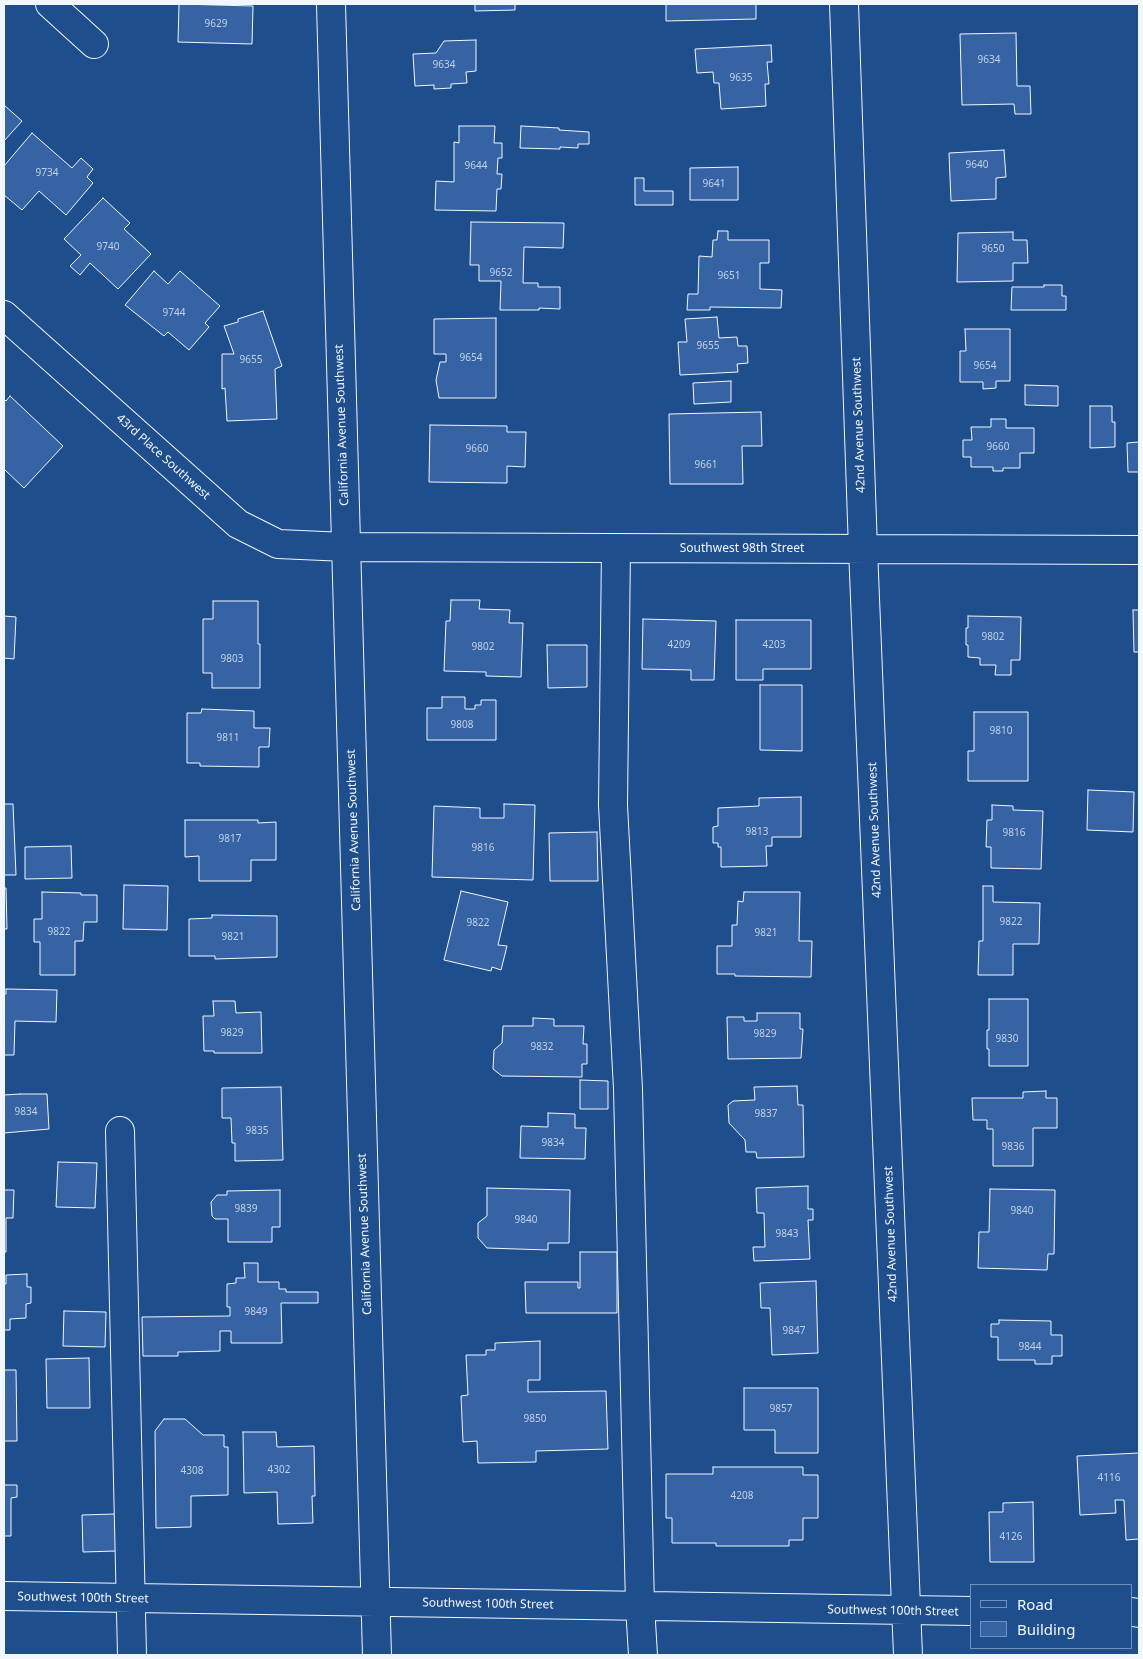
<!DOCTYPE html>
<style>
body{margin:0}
#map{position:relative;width:1143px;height:1659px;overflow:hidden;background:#1f4e8c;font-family:"Noto Sans",sans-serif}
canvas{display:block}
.frame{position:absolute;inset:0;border:5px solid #f2f6ff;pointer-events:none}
.legend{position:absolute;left:970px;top:1584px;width:162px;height:65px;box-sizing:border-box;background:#1f4e8c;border:1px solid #7391ba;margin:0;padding:6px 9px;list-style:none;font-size:15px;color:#f2f6ff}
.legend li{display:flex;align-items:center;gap:10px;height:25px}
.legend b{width:25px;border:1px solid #7391ba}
</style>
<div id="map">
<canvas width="1143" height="1659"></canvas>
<div class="frame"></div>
<ul class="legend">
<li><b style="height:6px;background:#1f4e8c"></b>Road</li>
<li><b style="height:14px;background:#3563a3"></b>Building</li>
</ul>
</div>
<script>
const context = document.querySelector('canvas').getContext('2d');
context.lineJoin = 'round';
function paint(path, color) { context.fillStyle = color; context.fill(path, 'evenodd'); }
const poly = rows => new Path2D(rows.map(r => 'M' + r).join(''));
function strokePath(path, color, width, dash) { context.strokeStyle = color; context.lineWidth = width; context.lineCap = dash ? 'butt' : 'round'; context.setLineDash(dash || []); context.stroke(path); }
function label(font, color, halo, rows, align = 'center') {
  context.font = font + ' "Noto Sans",sans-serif'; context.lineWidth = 4; context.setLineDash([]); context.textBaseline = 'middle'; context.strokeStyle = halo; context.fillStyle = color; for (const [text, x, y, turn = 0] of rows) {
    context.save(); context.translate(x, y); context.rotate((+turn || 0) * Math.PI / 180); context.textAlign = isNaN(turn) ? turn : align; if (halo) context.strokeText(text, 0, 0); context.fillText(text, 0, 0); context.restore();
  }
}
const building = poly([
 [179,4,253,6,252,44,178,42,179,4],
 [475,4,515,4,515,10,475,11,475,4],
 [666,4,756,4,756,19,666,21,666,4],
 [1016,33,1017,86,1030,86,1031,114,1015,114,1014,104,962,105,960,34,1016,33],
 [476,40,476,71,466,72,467,83,451,84,451,88,434,89,434,85,415,86,413,54,436,53,444,41,476,40],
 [771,45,772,62,767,62,769,84,765,84,766,106,721,109,719,83,714,83,713,72,697,73,695,49,771,45],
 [4,105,22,121,4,141,4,105],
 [459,126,495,126,494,143,502,143,502,158,498,158,497,174,502,174,501,189,497,189,496,211,435,210,436,181,454,182,454,142,459,143,459,126],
 [521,126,559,128,559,130,589,132,589,144,578,144,578,148,560,147,560,149,520,148,521,126],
 [32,133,72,168,81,158,93,169,87,177,93,183,66,215,39,191,22,210,4,195,4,166,32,133],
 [1004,150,1006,177,996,178,996,199,951,201,949,153,1004,150],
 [738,167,738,200,690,200,690,168,738,167],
 [635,178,644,178,644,191,673,191,673,205,635,205,635,178],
 [103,198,130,223,124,229,151,254,118,289,90,263,80,275,70,266,81,255,64,239,103,198],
 [471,222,564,223,563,248,524,247,523,283,538,283,538,287,560,287,560,309,539,308,539,310,500,310,501,281,479,281,479,265,470,265,471,222],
 [718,231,728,231,728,240,769,240,769,263,760,263,760,289,782,290,781,308,710,307,710,310,687,310,688,294,698,294,699,256,712,257,713,240,717,240,718,231],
 [1013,232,1013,240,1027,240,1028,263,1013,263,1013,281,957,282,958,233,1013,232],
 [154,271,168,284,180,271,220,306,205,323,209,327,189,350,168,332,164,336,125,305,154,271],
 [1044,285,1062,285,1062,296,1066,296,1066,310,1011,310,1012,287,1044,287,1044,285],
 [263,311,282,366,275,369,277,419,227,421,225,388,222,389,222,354,234,354,224,326,238,322,238,319,263,311],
 [717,317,719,338,737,337,738,346,747,346,748,363,737,364,738,372,680,375,678,342,687,342,685,319,717,317],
 [496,318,496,398,439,398,436,380,440,362,446,362,446,354,434,354,434,319,496,318],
 [965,329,1010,329,1010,381,996,381,996,388,983,389,983,382,960,382,960,351,966,351,965,329],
 [731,381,731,402,694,404,693,383,731,381],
 [1025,385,1058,386,1058,406,1025,405,1025,385],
 [10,396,63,446,24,488,4,469,4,399,6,401,10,396],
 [1090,406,1112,406,1112,422,1115,422,1115,447,1090,448,1090,406],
 [761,412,762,446,742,446,743,484,670,484,669,414,761,412],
 [991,419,1006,419,1006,428,1034,428,1034,453,1020,453,1020,468,1003,468,1003,471,993,471,993,467,971,467,971,457,963,457,963,440,972,440,971,427,991,427,991,419],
 [430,425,507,426,507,432,526,432,525,467,507,466,507,483,429,482,430,425],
 [1139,442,1139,472,1128,472,1127,443,1139,442],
 [451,600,480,600,479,609,510,610,509,623,523,623,521,677,486,676,486,672,444,671,446,621,450,621,451,600],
 [213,601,258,601,258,644,260,644,260,688,212,688,212,673,203,673,203,619,213,619,213,601],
 [1133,610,1139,610,1139,652,1134,652,1133,610],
 [4,616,16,617,14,659,4,658,4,616],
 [968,616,1021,617,1020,660,1011,660,1011,675,995,675,996,665,980,665,980,658,968,657,968,645,966,645,966,628,968,628,968,616],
 [643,619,716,621,714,680,691,680,691,670,642,669,643,619],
 [736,620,811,620,811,669,763,669,763,680,736,680,736,620],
 [547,645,587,645,587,687,548,688,547,645],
 [760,685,802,685,802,751,760,750,760,685],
 [442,697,465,697,465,709,475,709,475,705,481,705,481,700,496,700,496,740,427,740,427,708,442,708,442,697],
 [202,709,254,711,254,728,270,728,269,747,259,747,259,767,200,766,200,763,187,763,187,713,201,713,202,709],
 [974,712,1028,712,1028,781,968,781,968,751,974,751,974,712],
 [1088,790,1134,792,1133,832,1087,830,1088,790],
 [801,797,801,837,772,837,772,846,766,846,767,866,721,867,721,847,718,847,718,843,713,843,713,827,718,826,718,808,759,806,759,798,801,797],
 [4,804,13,804,16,875,4,875,4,804],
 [504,804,535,805,533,880,432,877,434,806,480,808,480,818,504,818,504,804],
 [992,805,1013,806,1013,810,1043,811,1041,869,991,868,991,847,986,847,987,820,992,820,992,805],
 [185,820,258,820,258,823,276,822,276,860,251,860,251,881,199,881,199,856,185,857,185,820],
 [597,832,598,881,550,881,549,833,597,832],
 [71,846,72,878,25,879,25,847,71,846],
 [124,885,168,886,167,930,123,929,124,885],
 [983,886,993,886,993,902,1040,903,1039,944,1013,944,1013,975,978,975,979,941,983,941,983,886],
 [4,888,6,888,7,929,4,929,4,888],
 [461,891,508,902,498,945,507,946,501,970,492,967,491,971,444,960,461,891],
 [42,892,81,893,81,895,97,895,97,922,84,922,83,941,75,941,75,975,40,975,40,942,34,942,34,919,42,919,42,892],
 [744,892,800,892,799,941,812,941,811,977,735,976,735,974,717,974,717,946,732,946,732,925,737,925,738,901,743,902,744,892],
 [212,915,277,916,277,957,215,959,215,956,189,956,189,919,212,918,212,915],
 [6,989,57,990,56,1022,15,1021,14,1055,4,1055,4,994,6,994,6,989],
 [989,999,1028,999,1028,1066,989,1066,989,1049,987,1049,987,1030,989,1030,989,999],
 [213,1001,235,1001,236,1013,261,1012,262,1053,214,1053,214,1051,204,1051,203,1016,214,1016,213,1001],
 [757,1013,800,1013,800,1029,803,1029,801,1058,728,1059,727,1017,744,1017,744,1021,757,1021,757,1013],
 [533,1018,554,1019,554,1026,584,1026,583,1044,587,1044,587,1064,582,1064,582,1077,502,1076,493,1069,494,1050,502,1043,503,1026,533,1026,533,1018],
 [580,1080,608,1081,608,1109,580,1109,580,1080],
 [797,1086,798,1105,803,1105,804,1157,757,1158,756,1152,746,1152,745,1140,729,1123,728,1105,733,1101,755,1100,754,1087,797,1086],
 [281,1087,283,1160,235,1161,235,1143,232,1143,231,1118,222,1118,222,1088,281,1087],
 [1046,1091,1046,1098,1057,1098,1057,1128,1033,1128,1033,1166,993,1166,993,1129,987,1129,987,1120,973,1120,972,1098,1023,1098,1023,1092,1046,1091],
 [20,1094,47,1094,49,1129,4,1133,4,1095,20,1094],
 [548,1113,575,1114,575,1128,586,1128,585,1159,520,1158,521,1126,548,1127,548,1113],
 [58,1162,97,1163,95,1208,56,1207,58,1162],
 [808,1186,808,1209,813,1209,813,1220,808,1220,810,1259,754,1261,753,1247,765,1247,764,1213,757,1213,756,1188,808,1186],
 [487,1188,570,1190,569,1243,548,1243,548,1250,487,1248,478,1238,478,1223,487,1216,487,1188],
 [990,1189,1055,1190,1054,1254,1048,1254,1047,1270,978,1268,979,1232,989,1232,990,1189],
 [4,1190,14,1190,13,1218,6,1218,6,1252,4,1252,4,1190],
 [280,1190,280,1227,272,1227,272,1242,228,1242,228,1219,215,1219,212,1216,211,1202,217,1195,227,1195,227,1191,280,1190],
 [580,1252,617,1252,617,1313,526,1313,525,1282,578,1282,578,1288,580,1288,580,1252],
 [244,1263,258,1263,258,1282,279,1282,279,1289,286,1289,286,1292,318,1292,318,1303,281,1303,282,1343,231,1343,231,1331,220,1331,220,1351,178,1352,178,1356,143,1356,142,1317,230,1316,230,1307,227,1307,227,1284,236,1283,236,1278,245,1278,244,1263],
 [27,1274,27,1287,31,1287,31,1303,26,1304,26,1318,10,1319,10,1330,4,1330,4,1284,6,1284,6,1275,27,1274],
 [816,1281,818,1353,772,1355,770,1308,761,1308,760,1283,816,1281],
 [64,1311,106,1312,105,1347,63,1346,64,1311],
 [999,1320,1051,1321,1051,1335,1062,1335,1062,1356,1052,1356,1052,1364,1035,1364,1035,1360,998,1360,998,1337,991,1337,991,1324,999,1324,999,1320],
 [540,1341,540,1380,528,1380,528,1392,606,1391,608,1449,536,1451,536,1462,478,1463,477,1441,463,1442,461,1396,468,1395,466,1355,486,1355,486,1350,495,1350,495,1343,540,1341],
 [89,1358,90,1408,47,1408,46,1359,89,1358],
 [4,1370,16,1370,17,1441,4,1441,4,1370],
 [744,1388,818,1388,818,1453,775,1453,775,1430,744,1430,744,1388],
 [164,1419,185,1419,203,1435,224,1435,224,1447,228,1447,228,1495,191,1496,191,1527,156,1528,155,1431,164,1419],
 [243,1432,276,1432,277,1447,314,1446,315,1496,312,1496,313,1523,278,1524,277,1492,244,1493,243,1432],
 [1139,1453,1139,1539,1126,1540,1124,1500,1115,1500,1116,1513,1080,1515,1077,1456,1139,1453],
 [713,1467,803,1467,803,1475,818,1475,818,1518,803,1518,803,1540,789,1540,789,1546,716,1546,716,1543,672,1543,672,1518,666,1518,666,1474,713,1474,713,1467],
 [4,1485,17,1485,17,1497,11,1498,11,1536,4,1536,4,1485],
 [1033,1502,1034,1562,990,1562,989,1512,1003,1512,1003,1503,1033,1502],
 [115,1514,116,1551,83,1552,82,1515,115,1514]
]);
paint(building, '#3563a3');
strokePath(building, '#f2f6ff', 1);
const minor = poly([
 [50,4,94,44],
 [331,4,377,1655],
 [844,4,863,549,908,1655],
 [4,315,238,524,278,544,346,547,1139,550],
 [616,548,613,805,628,1089,640,1606,643,1655],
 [120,1131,132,1655],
 [4,1596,972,1611],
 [1132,1612,1139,1613]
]);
strokePath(minor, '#f2f6ff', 30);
strokePath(minor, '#1f4e8c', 28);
label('10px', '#c3d1e8', null, [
 ["9629",216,24],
 ["9634",989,60],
 ["9634",444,65],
 ["9635",741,78],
 ["9640",977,165],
 ["9644",476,166],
 ["9734",47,173],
 ["9641",714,184],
 ["9740",108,247],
 ["9650",993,249],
 ["9652",501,273],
 ["9651",729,276],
 ["9744",174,313],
 ["9655",708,346],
 ["9654",471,358],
 ["9655",251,360],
 ["9654",985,366],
 ["9660",998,447],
 ["9660",477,449],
 ["9661",706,465],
 ["9802",993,637],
 ["4209",679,645],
 ["4203",774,645],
 ["9802",483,647],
 ["9803",232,659],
 ["9808",462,725],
 ["9810",1001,731],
 ["9811",228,738],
 ["9813",757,832],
 ["9816",1014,833],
 ["9817",230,839],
 ["9816",483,848],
 ["9822",1011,922],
 ["9822",478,923],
 ["9822",59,932],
 ["9821",766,933],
 ["9821",233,937],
 ["9829",232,1033],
 ["9829",765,1034],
 ["9830",1007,1039],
 ["9832",542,1047],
 ["9834",26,1112],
 ["9837",766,1114],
 ["9835",257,1131],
 ["9834",553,1143],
 ["9836",1013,1147],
 ["9839",246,1209],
 ["9840",1022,1211],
 ["9840",526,1220],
 ["9843",787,1234],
 ["9849",256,1312],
 ["9847",794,1331],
 ["9844",1030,1347],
 ["9857",781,1409],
 ["9850",535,1419],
 ["4302",279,1470],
 ["4308",192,1471],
 ["4116",1109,1478],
 ["4208",742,1496],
 ["4126",1011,1537]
]);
label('12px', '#f2f6ff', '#1f4e8c', [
 ["California Avenue Southwest",342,425,-92],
 ["42nd Avenue Southwest",859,425,-92],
 ["43rd Place Southwest",163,457,42],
 ["Southwest 98th Street",742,549],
 ["California Avenue Southwest",354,830,-92],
 ["42nd Avenue Southwest",875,830,-92],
 ["California Avenue Southwest",365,1234,-92],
 ["42nd Avenue Southwest",891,1234,-92],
 ["Southwest 100th Street",83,1598,1],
 ["Southwest 100th Street",488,1604,1],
 ["Southwest 100th Street",893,1611,1]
]);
</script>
